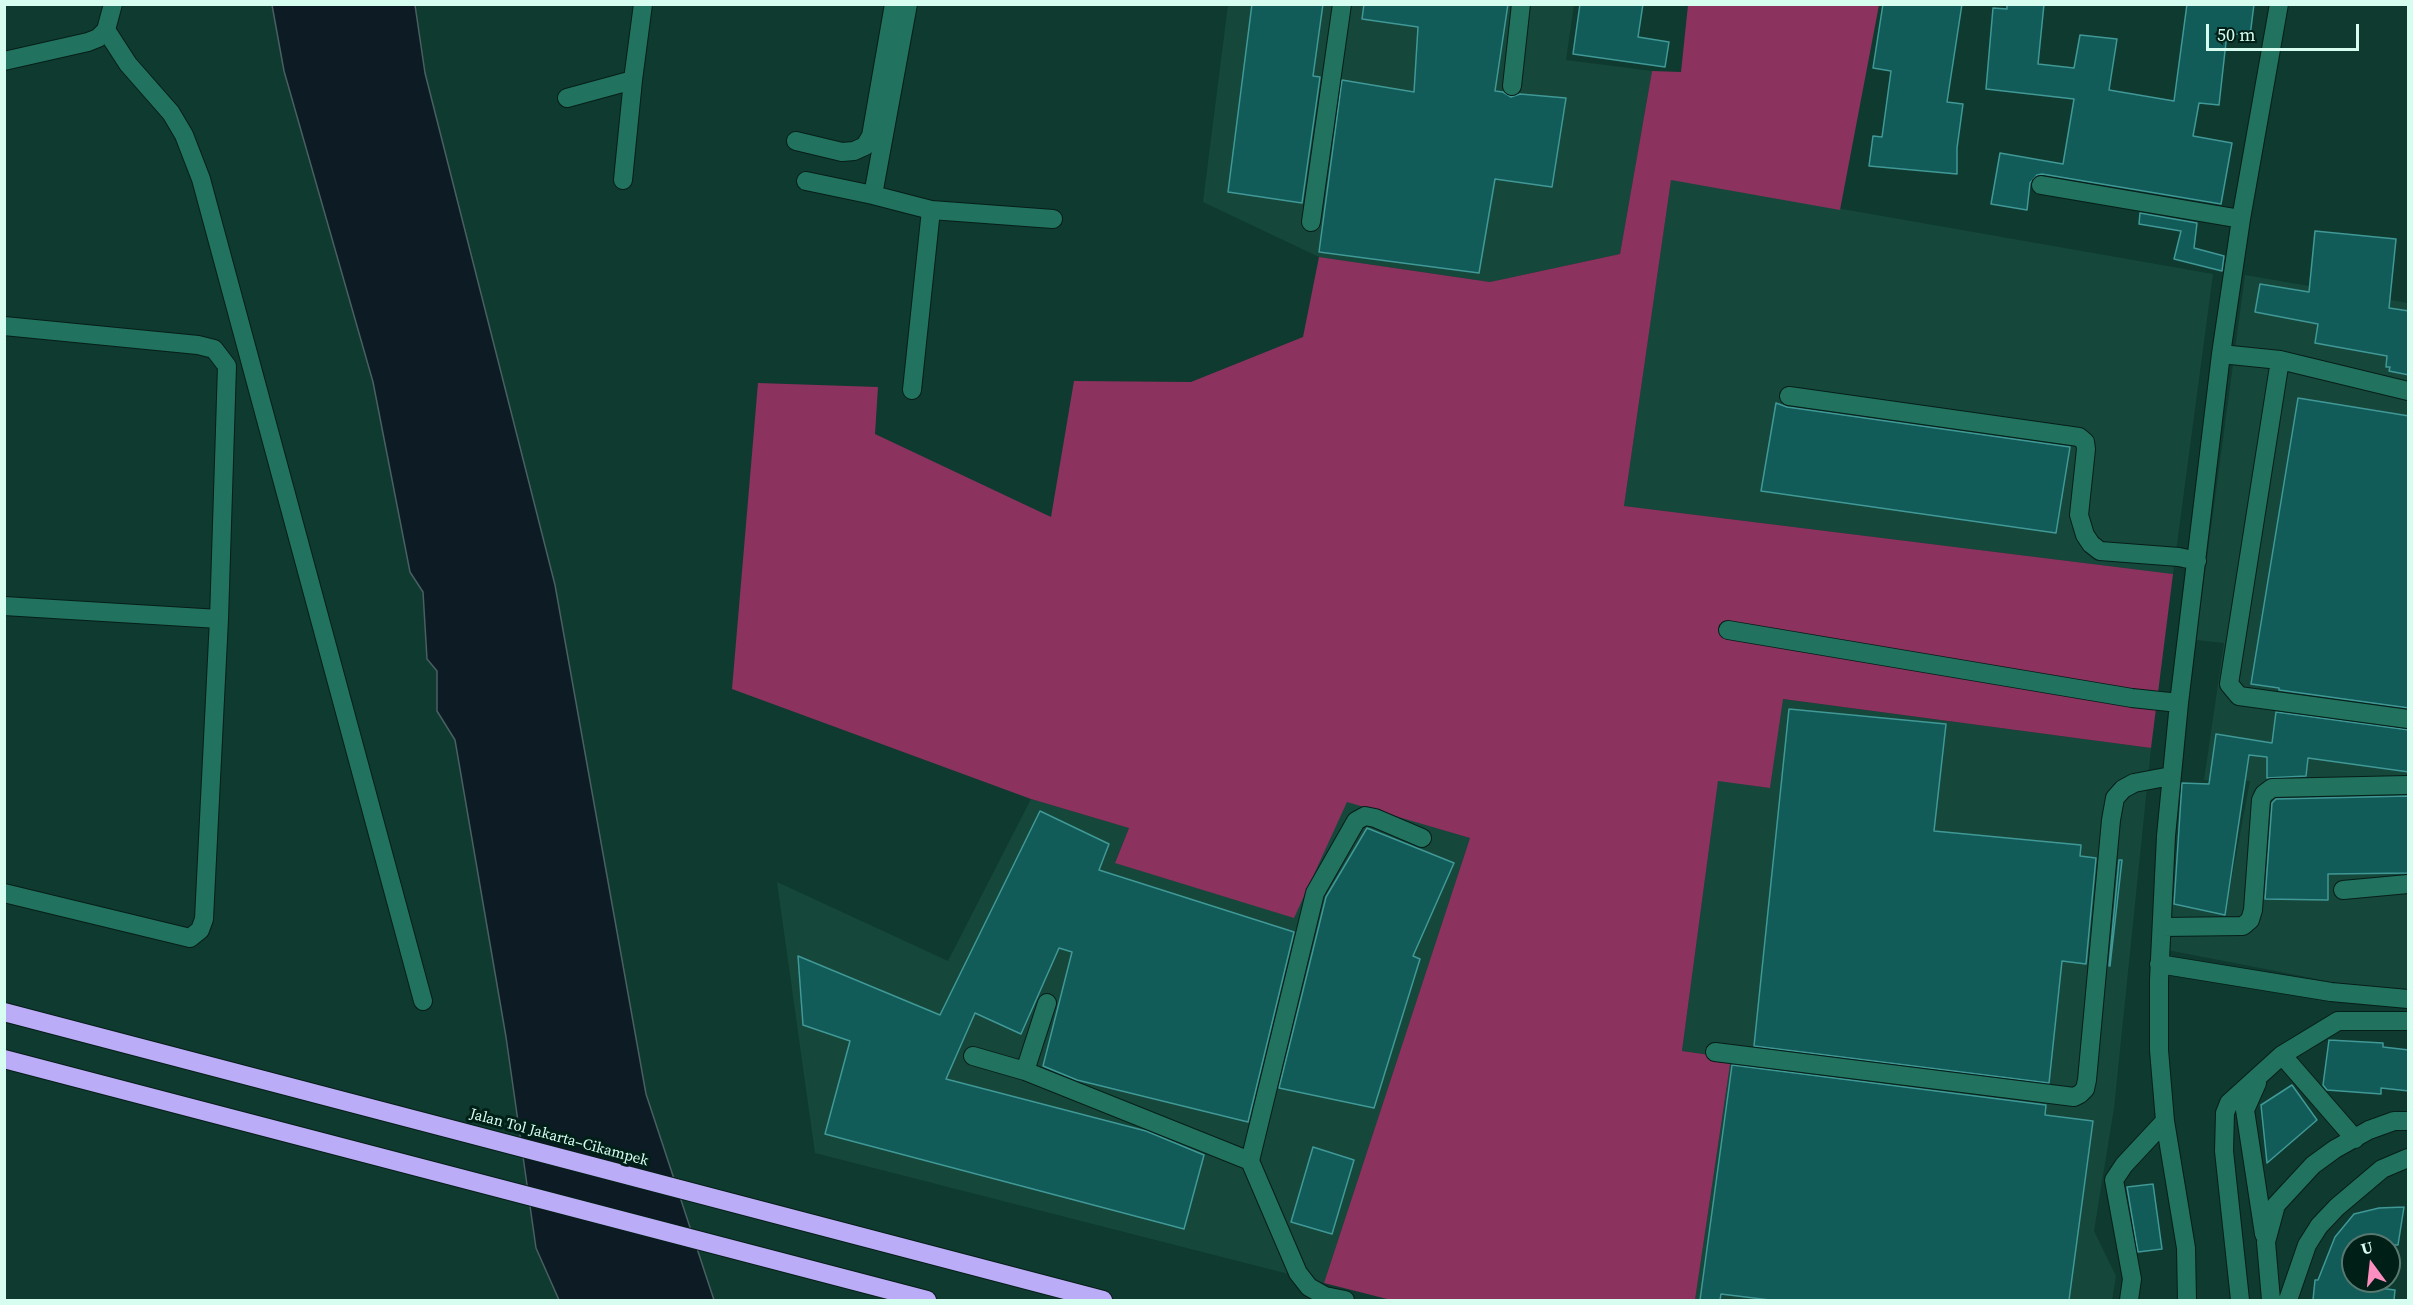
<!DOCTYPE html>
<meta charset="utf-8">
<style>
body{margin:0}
#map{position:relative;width:2413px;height:1305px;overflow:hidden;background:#0f3a2f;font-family:"Source Serif 4",serif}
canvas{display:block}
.frame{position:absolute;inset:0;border:6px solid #d7fdf0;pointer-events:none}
.north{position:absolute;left:2341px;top:1233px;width:60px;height:60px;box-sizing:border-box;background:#002017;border:2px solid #56786e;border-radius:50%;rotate:345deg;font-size:16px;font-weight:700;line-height:24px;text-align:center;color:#d7fdf0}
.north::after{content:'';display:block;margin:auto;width:21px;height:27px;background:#fd8ec0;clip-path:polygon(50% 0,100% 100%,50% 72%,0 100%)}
.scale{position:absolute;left:2206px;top:24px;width:153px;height:27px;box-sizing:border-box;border:3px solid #d7fdf0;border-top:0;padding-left:8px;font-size:18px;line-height:21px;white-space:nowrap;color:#d7fdf0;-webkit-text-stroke:4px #002017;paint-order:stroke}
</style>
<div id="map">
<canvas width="2413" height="1305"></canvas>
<div class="frame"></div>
<div class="north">U</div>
<div class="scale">50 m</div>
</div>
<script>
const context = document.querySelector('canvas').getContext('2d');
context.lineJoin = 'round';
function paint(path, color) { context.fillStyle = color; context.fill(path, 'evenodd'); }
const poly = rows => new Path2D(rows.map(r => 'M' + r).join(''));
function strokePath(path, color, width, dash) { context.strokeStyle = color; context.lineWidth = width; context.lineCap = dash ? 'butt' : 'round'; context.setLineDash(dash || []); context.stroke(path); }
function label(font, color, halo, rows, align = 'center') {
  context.font = font + ' "Source Serif 4",serif'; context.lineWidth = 6; context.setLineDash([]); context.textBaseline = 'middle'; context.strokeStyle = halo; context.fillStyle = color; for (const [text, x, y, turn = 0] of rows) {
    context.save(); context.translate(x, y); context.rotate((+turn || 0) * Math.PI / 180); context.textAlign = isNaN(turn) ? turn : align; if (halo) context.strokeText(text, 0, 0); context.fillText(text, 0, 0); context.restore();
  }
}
paint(poly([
 [1228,5,1574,5,1566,60,1652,71,1620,254,1490,282,1319,257,1203,202],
 [1671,179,2213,274,2173,574,1624,506],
 [2245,275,2408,303,2408,991,2343,984,2167,950,2171,903,2225,914,2250,781,2204,780,2224,643,2196,640],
 [1782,699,2151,748,2114,1108,2094,1231,2116,1276,2112,1300,1695,1300,1731,1058,1682,1051,1718,780,1770,788],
 [1031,799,1129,828,1115,862,1293,917,1347,801,1470,838,1324,1283,815,1153,777,882,948,961]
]), '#16473b');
paint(poly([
 [1688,5,1879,5,1840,210,1671,180,1624,506,2173,574,2151,748,1783,699,1770,788,1718,781,1682,1051,1731,1058,1695,1300,1391,1300,1324,1283,1470,838,1347,802,1294,918,1115,863,1129,828,1031,799,732,689,758,383,878,387,875,434,1051,517,1074,381,1191,382,1303,337,1319,257,1490,282,1620,254,1652,71,1681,72]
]), '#8b325e');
const water = poly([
 [272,5,415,5,425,73,555,585,646,1094,714,1300,559,1300,536,1248,506,1037,455,740,437,711,437,671,427,659,423,592,410,572,373,382,284,71,272,5]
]);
paint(water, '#0c1b24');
strokePath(water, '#495f61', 1.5);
const building = poly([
 [1252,4,1323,4,1313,76,1320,77,1302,203,1228,192,1252,4],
 [1364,4,1508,4,1495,91,1503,92,1511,97,1520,94,1566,98,1552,187,1495,179,1479,273,1319,252,1342,80,1414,92,1418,27,1362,19,1364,4],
 [1580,4,1643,4,1638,37,1669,42,1665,67,1573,54,1580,4],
 [1883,4,1962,4,1947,102,1963,104,1957,148,1957,174,1869,166,1873,136,1882,137,1891,71,1873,68,1883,4],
 [2007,4,2044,4,2038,64,2074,68,2080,35,2117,39,2109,90,2174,101,2187,4,2254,4,2250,36,2227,33,2219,105,2199,103,2193,136,2232,143,2221,204,2042,174,2037,175,2030,183,2027,210,1991,204,2000,153,2063,164,2074,99,1986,89,1993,8,2007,9,2007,4],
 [2140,213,2197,223,2194,248,2224,256,2222,271,2174,259,2181,231,2139,224,2140,213],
 [2315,231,2396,239,2389,308,2409,311,2409,375,2389,371,2390,367,2386,367,2387,356,2315,343,2318,324,2255,312,2260,284,2309,292,2315,231],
 [2298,398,2409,416,2409,708,2279,690,2279,688,2251,684,2298,398],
 [1776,403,1787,407,2070,447,2056,533,1761,491,1776,403],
 [1789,709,1946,724,1934,831,2081,845,2080,856,2096,858,2086,964,2062,961,2049,1083,1754,1046,1789,709],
 [2276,712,2409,730,2409,772,2308,758,2306,776,2267,778,2267,757,2249,755,2225,915,2174,904,2182,783,2209,784,2216,734,2272,743,2276,712],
 [2409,796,2409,873,2328,874,2328,900,2265,899,2272,803,2276,799,2409,796],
 [1040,811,1109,844,1099,870,1294,932,1248,1122,1077,1080,1043,1066,1072,952,1059,948,1021,1034,975,1013,946,1079,1146,1131,1204,1155,1184,1229,825,1134,850,1041,803,1025,798,956,940,1015,1040,811],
 [1367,828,1454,863,1413,956,1420,959,1374,1108,1279,1088,1326,897,1367,828],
 [2119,860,2122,860,2110,966,2109,966,2119,860],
 [2329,1040,2383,1043,2383,1047,2409,1050,2409,1091,2381,1088,2381,1094,2327,1090,2323,1085,2329,1040],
 [1732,1065,2046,1105,2045,1115,2093,1121,2069,1300,1770,1300,1721,1294,1720,1300,1700,1300,1732,1065],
 [2292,1085,2317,1120,2267,1163,2261,1105,2292,1085],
 [1313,1147,1354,1160,1332,1234,1291,1222,1313,1147],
 [2153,1184,2162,1249,2138,1252,2127,1187,2153,1184],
 [2404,1207,2398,1245,2353,1245,2353,1285,2395,1290,2394,1300,2313,1300,2315,1280,2318,1280,2335,1237,2354,1214,2379,1208,2404,1207]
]);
paint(building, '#115b59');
strokePath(building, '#409997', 1.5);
const minor = poly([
 [908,4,873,195,931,210,1053,219],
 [106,30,128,64,171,113,184,135,201,179,423,1001],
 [4,61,88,42,98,38,106,30,113,4],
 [1512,86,1521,4],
 [567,98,633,80,643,4],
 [796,141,842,152,854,151,865,146,871,136,894,4],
 [623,180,633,80],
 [806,181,873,195],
 [2041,185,2241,219],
 [1311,222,1342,4],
 [4,326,198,345,214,349,227,366,219,619,204,919,200,930,190,938,4,893],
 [2221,354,2280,360,2408,391],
 [2280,360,2229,684,2239,696,2408,719],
 [912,390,931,210],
 [1789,396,2079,437,2085,442,2086,449,2079,515,2085,535,2091,544,2100,551,2179,557,2197,561],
 [4,606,219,619],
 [1728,630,2132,698,2179,703],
 [2343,890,2408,884],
 [2162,927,2243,926,2250,920,2253,910,2261,800,2264,794,2272,788,2408,785],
 [2159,964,2331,992,2408,999],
 [1715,1052,2074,1097,2080,1094,2085,1089,2087,1080,2111,820,2115,798,2123,789,2134,783,2171,776],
 [2282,1055,2355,1139],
 [973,1056,1025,1071,1250,1161,1298,1273,1309,1287,1325,1296,1345,1300],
 [1025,1071,1047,1003],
 [2257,1083,2245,1110,2264,1234],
 [1250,1161,1315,893,1356,821,1365,816,1375,818,1422,838],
 [2129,1300,2132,1279,2114,1180,2124,1165,2165,1121],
 [2187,1300,2186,1248,2165,1121,2159,1050,2159,980,2166,836,2179,703,2221,354,2241,219,2279,4],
 [2240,1300,2224,1151,2225,1113,2229,1103,2282,1055,2338,1021,2408,1021],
 [2271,1300,2266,1242,2276,1205,2313,1165,2335,1149,2369,1130,2394,1121,2408,1121],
 [2288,1300,2307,1245,2319,1226,2337,1207,2382,1169,2408,1158]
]);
const highway = poly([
 [4,1012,1103,1300],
 [4,1059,927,1300]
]);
strokePath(minor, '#061e18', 20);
strokePath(highway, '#061e18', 20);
strokePath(minor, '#21735f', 18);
strokePath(highway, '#bbacf8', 18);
label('15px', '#d7fdf0', '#002017', [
 ["Jalan Tol Jakarta–Cikampek",559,1138,15]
]);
</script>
